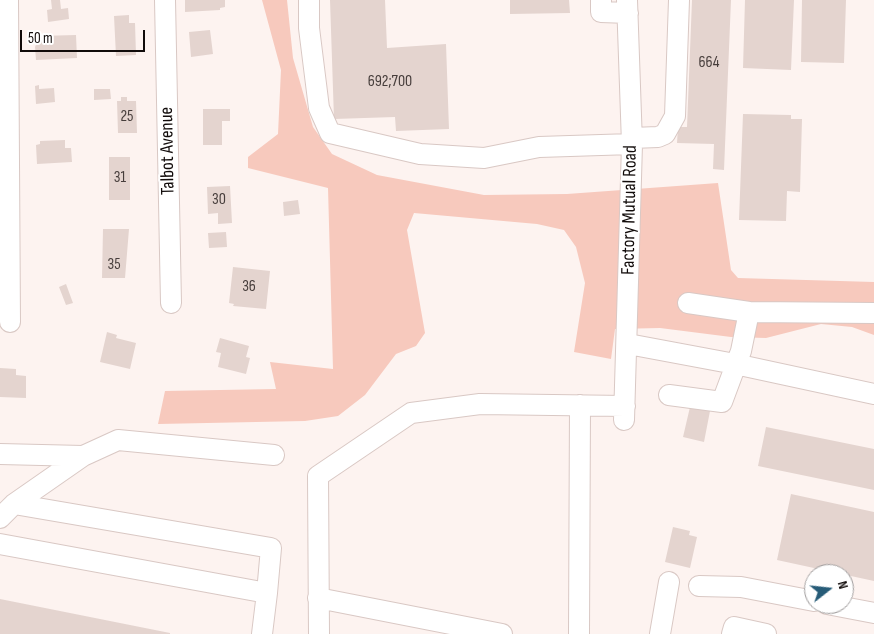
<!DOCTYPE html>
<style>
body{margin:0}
#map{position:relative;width:874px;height:634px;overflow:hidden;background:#fdf3f0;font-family:"Sofia Sans Condensed",sans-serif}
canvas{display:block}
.north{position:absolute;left:804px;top:564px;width:50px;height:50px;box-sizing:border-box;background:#fff;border:1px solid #a09d9d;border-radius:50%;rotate:74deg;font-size:14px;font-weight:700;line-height:20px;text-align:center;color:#110b0a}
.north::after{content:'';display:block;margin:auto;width:18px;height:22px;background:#275c78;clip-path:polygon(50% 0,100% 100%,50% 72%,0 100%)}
.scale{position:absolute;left:20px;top:30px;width:125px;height:22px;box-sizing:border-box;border:2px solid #110b0a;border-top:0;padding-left:6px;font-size:15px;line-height:18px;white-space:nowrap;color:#110b0a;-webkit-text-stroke:4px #fff;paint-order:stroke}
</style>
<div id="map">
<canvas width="874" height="634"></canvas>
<div class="north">N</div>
<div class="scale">50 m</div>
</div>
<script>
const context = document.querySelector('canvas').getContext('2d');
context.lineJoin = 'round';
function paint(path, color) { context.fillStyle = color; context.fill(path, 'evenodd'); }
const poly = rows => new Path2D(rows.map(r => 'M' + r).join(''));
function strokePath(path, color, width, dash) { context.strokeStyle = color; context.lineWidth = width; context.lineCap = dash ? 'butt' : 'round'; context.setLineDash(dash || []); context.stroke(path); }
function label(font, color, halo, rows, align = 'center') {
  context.font = font + ' "Sofia Sans Condensed",sans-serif'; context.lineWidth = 4; context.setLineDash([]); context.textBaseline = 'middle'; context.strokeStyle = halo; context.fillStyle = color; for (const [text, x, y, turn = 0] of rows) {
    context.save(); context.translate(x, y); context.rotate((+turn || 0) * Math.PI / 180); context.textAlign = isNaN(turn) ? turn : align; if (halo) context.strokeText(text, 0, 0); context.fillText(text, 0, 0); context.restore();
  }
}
paint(poly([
 [262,0,287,0,293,58,313,127,332,154,377,175,484,195,567,194,718,183,731,270,738,278,874,282,874,335,852,327,821,324,766,338,731,337,660,328,615,329,611,359,574,352,585,283,576,247,564,230,537,224,414,213,407,230,425,333,416,346,396,354,365,395,338,416,305,421,158,424,165,391,276,389,270,362,333,369,328,188,248,168,248,157,278,134,281,70]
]), '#f7c9bd');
paint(poly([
 [51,0,60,0,61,9,68,8,69,19,48,22,47,10,52,9],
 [185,0,225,0,225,7,220,8,220,10,185,12],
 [330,0,385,0,387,48,446,44,449,129,396,131,395,117,334,119],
 [510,0,569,0,570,13,510,14],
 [692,0,731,0,724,170,713,169,714,144,677,143,678,127,687,127],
 [745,0,794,0,791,70,743,68],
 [802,0,846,0,844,63,801,62],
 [129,15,129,23,135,23,136,55,116,56,114,16],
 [210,30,213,54,191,57,189,32],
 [76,35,77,58,36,60,35,47,39,36],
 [39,85,39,89,54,88,55,102,36,104,35,86],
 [94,89,110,89,111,99,94,100],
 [121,97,127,97,127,101,136,101,137,133,118,133,117,101,121,101],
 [203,109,230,109,230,121,222,121,222,145,203,145],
 [743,114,791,115,791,119,802,119,800,192,787,191,786,221,739,220],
 [65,140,65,148,71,148,72,162,37,164,36,145,40,144,40,141],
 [109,157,130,157,130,200,109,200],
 [230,186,232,223,218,224,218,213,208,214,207,187],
 [298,200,300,214,284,216,283,202],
 [103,229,129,229,125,278,102,278],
 [226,232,227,247,209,248,208,233],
 [233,267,270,271,266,309,233,306,234,304,229,303],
 [66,284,73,303,66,305,59,287],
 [107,332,117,335,116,338,136,343,130,369,100,362],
 [220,338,249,346,246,357,250,358,246,374,218,367,221,353,216,352],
 [0,368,16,369,16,375,26,376,26,398,0,397],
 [690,407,710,411,704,442,683,437],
 [766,427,874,449,874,490,758,466],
 [791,494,874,512,874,581,777,560],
 [673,527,690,531,689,535,697,537,690,568,665,562],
 [0,599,170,633,170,634,0,634]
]), '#e4d4cf');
const minor = poly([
 [8,0,10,322],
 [165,0,171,303],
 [309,0,309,28,319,108,330,133,420,154,484,158,539,147,632,144],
 [601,0,601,12,628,13],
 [632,138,658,137,665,134,675,116,679,0],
 [749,312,874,313],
 [628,344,735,364,874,394],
 [669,395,722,402,741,351,749,312,688,303],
 [624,420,632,144,627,0],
 [0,454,83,456],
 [14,504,271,548,267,593],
 [0,518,14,504,83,456,118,440,274,455],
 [0,544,267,593,262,634],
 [699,586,741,587,814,601],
 [318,598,502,634],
 [827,604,874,613],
 [319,634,318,476,411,413,480,404,625,406],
 [579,634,580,405],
 [660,634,669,582],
 [732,634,734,627,766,634]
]);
strokePath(minor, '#d9c8c4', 22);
strokePath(minor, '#fff', 20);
label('16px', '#463d3b', null, [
 ["664",709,63],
 ["692;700",390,82],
 ["25",127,117],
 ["31",120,178],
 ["30",219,200],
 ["35",114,265],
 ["36",249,287]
]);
label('19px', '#110b0a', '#fff', [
 ["Talbot Avenue",168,151,-91],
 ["Factory Mutual Road",630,210,-89]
]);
</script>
